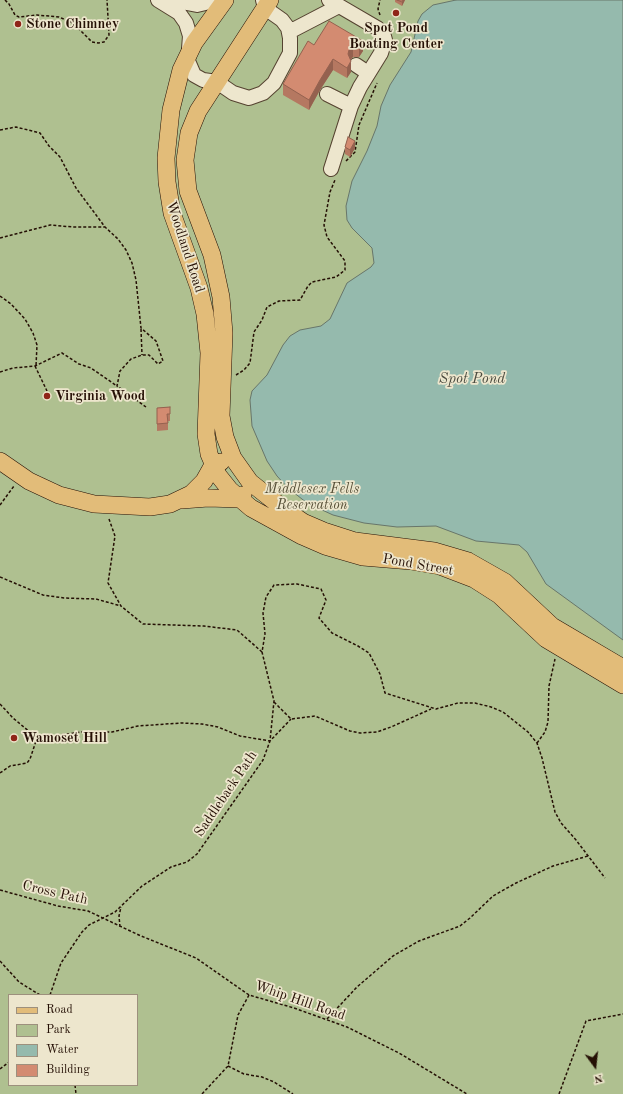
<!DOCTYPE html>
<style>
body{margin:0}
#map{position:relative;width:623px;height:1094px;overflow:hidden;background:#e4d8b2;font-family:"Old Standard TT",serif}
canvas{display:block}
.legend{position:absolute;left:8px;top:994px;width:130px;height:92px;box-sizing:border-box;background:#ede6cd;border:1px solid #9d907d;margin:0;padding:5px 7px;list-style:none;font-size:12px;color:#251005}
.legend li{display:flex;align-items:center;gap:8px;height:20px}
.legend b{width:20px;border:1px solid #9d907d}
.north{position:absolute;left:575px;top:1046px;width:40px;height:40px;-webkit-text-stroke:3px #ede6cd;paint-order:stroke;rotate:165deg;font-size:11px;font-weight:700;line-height:16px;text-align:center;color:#251005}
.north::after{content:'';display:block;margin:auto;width:14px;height:18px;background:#251005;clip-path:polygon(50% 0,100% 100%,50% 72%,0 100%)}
</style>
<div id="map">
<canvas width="623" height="1094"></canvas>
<ul class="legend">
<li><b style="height:5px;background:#e2bc79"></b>Road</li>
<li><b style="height:11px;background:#afc090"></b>Park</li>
<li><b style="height:11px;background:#95baad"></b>Water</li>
<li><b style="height:11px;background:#d38b71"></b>Building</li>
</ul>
<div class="north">N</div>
</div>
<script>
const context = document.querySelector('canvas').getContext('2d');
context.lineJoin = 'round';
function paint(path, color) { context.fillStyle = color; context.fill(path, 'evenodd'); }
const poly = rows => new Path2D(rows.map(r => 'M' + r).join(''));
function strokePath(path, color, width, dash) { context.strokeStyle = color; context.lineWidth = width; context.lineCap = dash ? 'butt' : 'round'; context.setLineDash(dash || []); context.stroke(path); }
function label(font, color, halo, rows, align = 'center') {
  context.font = font + ' "Old Standard TT",serif'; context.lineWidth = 3.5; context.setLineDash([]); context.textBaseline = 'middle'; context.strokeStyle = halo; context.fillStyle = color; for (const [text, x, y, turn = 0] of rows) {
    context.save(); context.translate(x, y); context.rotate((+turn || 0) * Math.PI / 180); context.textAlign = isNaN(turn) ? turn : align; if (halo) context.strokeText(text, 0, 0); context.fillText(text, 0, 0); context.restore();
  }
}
paint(poly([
 [0,0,623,0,623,1094,0,1094],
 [9,995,137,995,137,1085,9,1085]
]), '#afc090');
const water = poly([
 [456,0,623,0,623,640,546,584,527,552,519,545,476,541,436,526,397,527,364,523,333,515,307,503,288,488,277,476,267,461,252,426,250,400,252,391,267,375,283,345,290,336,300,330,321,326,330,319,347,283,371,267,374,263,372,248,352,228,347,220,346,206,352,181,367,151,377,126,381,106,390,85,411,52,418,21,422,14,433,5,456,0]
]);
paint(water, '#95baad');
strokePath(water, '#68766a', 1);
const minor = poly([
 [158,0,179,13,186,23,190,36,188,61,194,75,203,80,217,82,233,93,249,98,263,93,274,83,290,53,290,38,288,28,282,20,265,8,263,0],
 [171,0,197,5,218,0],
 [329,0,377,28,383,33,385,40,381,53,360,87,351,106,331,169],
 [289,32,339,6],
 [356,65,368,73],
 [327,94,351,106]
]);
const major = poly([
 [225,0,194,43,181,70,171,110,166,158,167,182,172,213,199,288,205,314,209,353,206,434,209,454,218,475,230,490,251,508,302,536,325,546,363,557,411,561,440,566,474,579,499,595,546,639,623,685],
 [270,0,198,111,189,133,185,160,188,191,212,255,221,297,224,333,221,416,225,437,233,458,250,482,284,509,303,522,324,531,355,541,434,551,468,561,505,582,552,626,623,668],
 [0,461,29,481,59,495,94,504,150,507,170,504,191,494,204,481,213,465,221,462],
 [182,500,208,498,239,499,243,495]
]);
strokePath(minor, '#554230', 16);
strokePath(major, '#251005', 18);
strokePath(poly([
 [5,0,9,4,15,15,19,17,37,15,59,17,73,23,92,42,98,43,104,42,109,35,107,0],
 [380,15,378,9,380,0],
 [0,130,16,127,40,133,49,146,60,157,76,188,105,227,118,239,126,250,132,263,136,280,141,328,156,341,163,361,158,364,149,355,142,355,131,359,120,371,117,386,146,407],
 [346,161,355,152,359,125,377,83],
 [0,238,50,225,73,227,105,227],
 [0,296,11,304,25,319,33,333,37,345,36,366],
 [141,329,142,355],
 [35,366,47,391],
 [0,372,13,368,35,366,62,353,79,364,91,368,117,386],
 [236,375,244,370,250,363,254,332,262,320,267,307,279,301,300,300,308,286,312,282,336,277,345,270,345,261,327,237,324,225,330,192,335,180],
 [0,505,14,486],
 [109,519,115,536,108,583,121,606,143,624,204,626,237,630,262,652],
 [0,577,43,595,64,598,96,599,121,606],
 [274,702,291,719,315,716,350,731,360,733,377,732,391,727,431,709],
 [0,704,13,718,37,738,82,732,112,732,138,726,181,723,202,724,218,727,240,736,270,741,291,719],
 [537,743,545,732,548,722,549,686,555,659],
 [0,773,10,766,27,763,30,759,37,738],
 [0,890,58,906,88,911,141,936,196,958,249,995,294,1008,347,1027,399,1053,467,1094],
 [120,927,119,916,121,907],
 [0,961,19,982,40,995],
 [50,995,61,963,82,932,89,925,115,912,142,886,171,867,187,862,197,854,263,760,270,741,274,701,262,652,265,634,263,613,266,597,274,585,297,584,321,589,326,600,319,618,332,633,358,646,369,653,380,674,385,693,436,709,458,703,475,703,491,707,503,712,528,732,537,743,542,758,555,812,561,823,576,840,605,878],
 [327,1019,357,987,393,956,419,941,460,926,470,918,493,896,516,883,553,866,588,856],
 [228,1066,244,1074,262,1077,274,1082,293,1094],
 [0,1069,9,1062],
 [75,1085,76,1094],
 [202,1094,228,1066,238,1015,249,995],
 [559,1094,586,1021,623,1014]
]), '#251005', 1.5, [3, 2]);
strokePath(minor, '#ede6cd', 14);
strokePath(major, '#e2bc79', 17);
paint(poly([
 [395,0,405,0,402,6,395,2],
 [363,41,363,51,359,57,353,57,350,60,351,72,347,78,333,70,320,90,309,110,283,95,283,84,314,45],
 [345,147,355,148,350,157,345,154],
 [170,407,170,421,168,421,168,430,157,431,157,408]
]), '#b57861');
paint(poly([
 [403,0,405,0,402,6,402,2],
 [363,41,363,51,359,57,359,47],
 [353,47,353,57,349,61,348,54,349,50],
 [333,59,333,70,320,90,309,110,309,100,320,80],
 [351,61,351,72,347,78,347,68],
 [355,141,355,148,350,157,350,150]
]), '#94614f');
const building = poly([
 [397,0,403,0,402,2,397,0],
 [329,21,363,41,359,47,353,47,349,50,348,54,351,61,347,68,333,59,320,80,309,100,283,84,308,41,314,45,329,21],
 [348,137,355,141,350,150,345,147,348,137],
 [170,407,170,414,167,414,168,423,157,424,157,408,170,407]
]);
paint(building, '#d38b71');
strokePath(building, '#94614f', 1);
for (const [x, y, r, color] of [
 [396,13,4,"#8f2418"],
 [18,24,4,"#8f2418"],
 [47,396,4,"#8f2418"],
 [14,738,4,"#8f2418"]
]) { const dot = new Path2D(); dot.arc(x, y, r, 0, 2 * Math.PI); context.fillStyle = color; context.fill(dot); strokePath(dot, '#ede6cd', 1.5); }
label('bold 14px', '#251005', '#ede6cd', [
 ["Stone Chimney",26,24],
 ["Spot Pond",396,28,"center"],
 ["Boating Center",396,44,"center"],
 ["Virginia Wood",55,396],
 ["Wamoset Hill",22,738]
], 'left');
label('14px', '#251005', '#ede6cd', [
 ["Woodland Road",185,247,72],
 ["Pond Street",418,565,10],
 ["Saddleback Path",226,794,-56],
 ["Cross Path",55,893,13],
 ["Whip Hill Road",300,1001,19]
]);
label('italic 14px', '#554e36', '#ede6cd', [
 ["Middlesex Fells",312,489],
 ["Reservation",312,505]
]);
label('italic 15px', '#4c4c40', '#ede6cd', [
 ["Spot Pond",472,379]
]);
</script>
